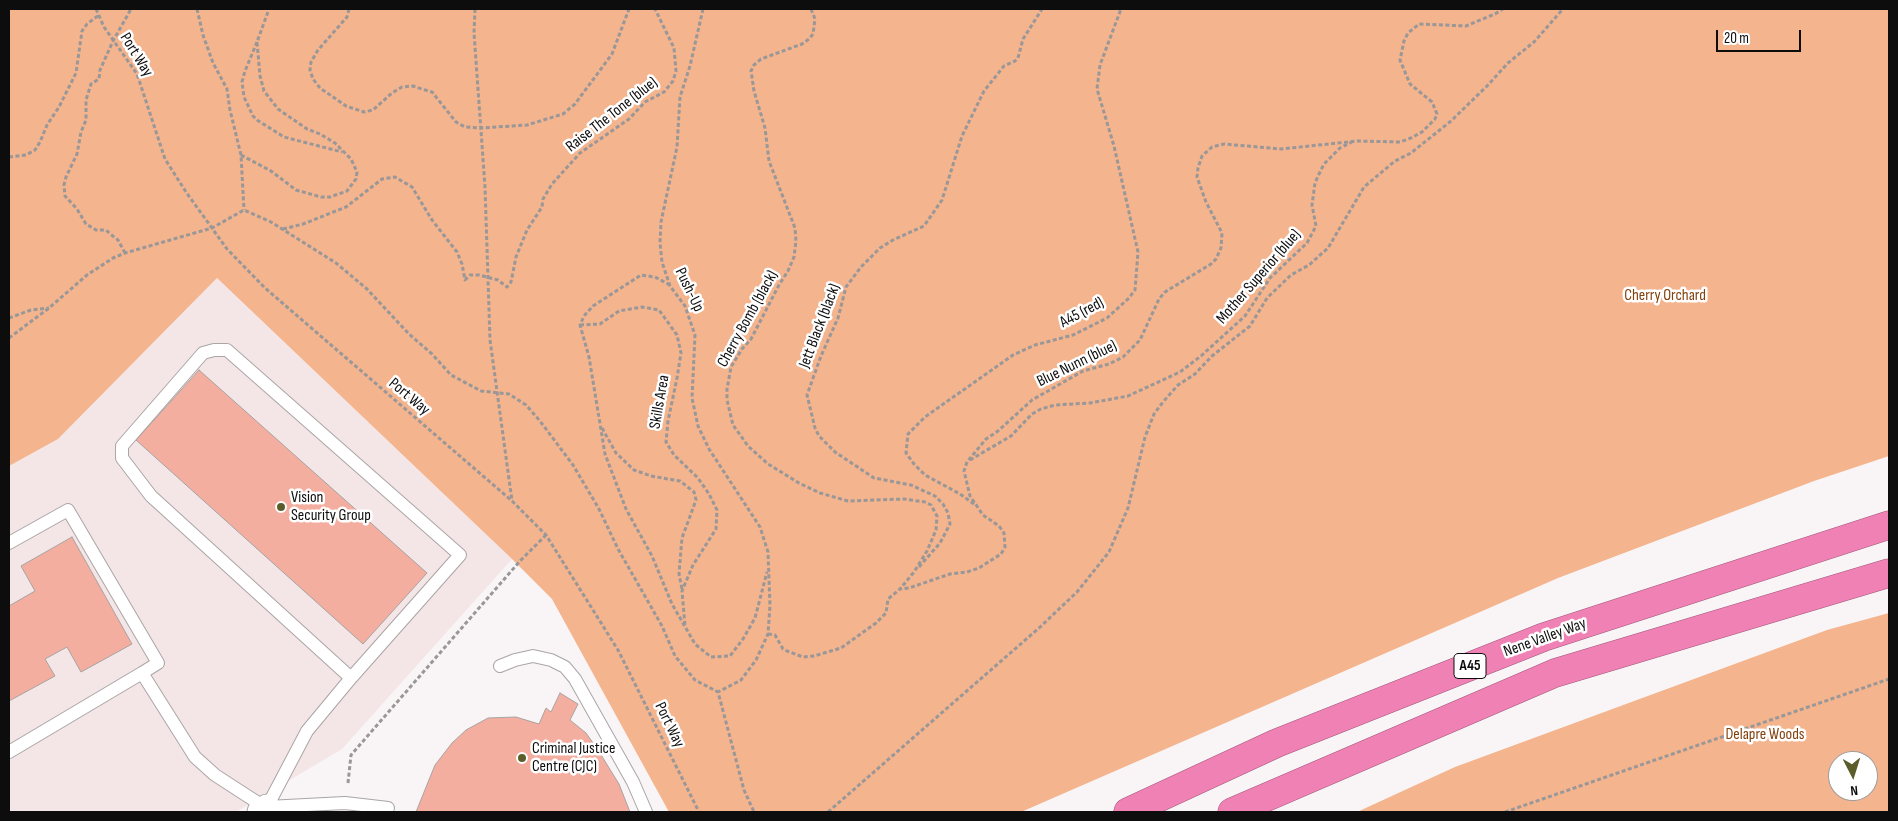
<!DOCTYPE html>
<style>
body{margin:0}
#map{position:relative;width:1898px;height:821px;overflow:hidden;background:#f9f4f5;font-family:"Sofia Sans Condensed",sans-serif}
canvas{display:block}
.frame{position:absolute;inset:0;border:10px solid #0e0d0d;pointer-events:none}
.north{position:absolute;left:1828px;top:751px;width:50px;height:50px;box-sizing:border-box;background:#fff;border:1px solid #9f9e9e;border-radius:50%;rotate:175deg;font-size:14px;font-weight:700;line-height:20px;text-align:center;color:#0e0d0d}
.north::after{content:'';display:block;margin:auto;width:18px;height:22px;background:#5b5e2b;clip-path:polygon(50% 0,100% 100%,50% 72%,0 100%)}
.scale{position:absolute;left:1716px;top:30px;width:85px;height:22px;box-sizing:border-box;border:2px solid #0e0d0d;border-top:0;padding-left:6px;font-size:15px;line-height:18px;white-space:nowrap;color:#0e0d0d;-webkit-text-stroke:4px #fff;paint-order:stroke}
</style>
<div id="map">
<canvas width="1898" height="821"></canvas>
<div class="frame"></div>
<div class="north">N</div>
<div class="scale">20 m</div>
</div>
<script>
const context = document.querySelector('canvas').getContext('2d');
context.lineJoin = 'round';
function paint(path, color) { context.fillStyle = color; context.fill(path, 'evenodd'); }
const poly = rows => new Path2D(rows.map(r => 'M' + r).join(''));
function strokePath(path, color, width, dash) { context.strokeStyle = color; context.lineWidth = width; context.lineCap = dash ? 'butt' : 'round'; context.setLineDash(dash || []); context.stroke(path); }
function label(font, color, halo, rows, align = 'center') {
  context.font = font + ' "Sofia Sans Condensed",sans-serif'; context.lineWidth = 5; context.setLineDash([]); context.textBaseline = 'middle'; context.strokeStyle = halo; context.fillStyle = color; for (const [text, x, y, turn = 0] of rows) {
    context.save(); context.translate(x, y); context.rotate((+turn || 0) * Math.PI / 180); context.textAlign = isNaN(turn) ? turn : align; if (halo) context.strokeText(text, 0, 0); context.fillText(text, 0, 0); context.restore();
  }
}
paint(poly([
 [217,278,512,559,342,749,236,812,9,812,9,466,58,439]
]), '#f4e6e7');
paint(poly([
 [9,9,1889,9,1889,456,1814,481,1558,578,1021,812,669,812,552,599,512,559,217,278,58,439,9,466],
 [1889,613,1889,812,1357,812,1455,767,1827,630],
 [1838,761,1868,761,1868,791,1838,791]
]), '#f3b48e');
const building = poly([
 [199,370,427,573,363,644,136,440,199,370],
 [72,537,132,644,81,672,67,647,45,659,55,676,9,701,9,606,35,591,21,566,72,537],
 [560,693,578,704,570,720,586,733,598,750,619,784,630,812,416,812,435,765,452,743,466,730,488,718,516,717,539,724,546,708,551,712,560,693]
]);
paint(building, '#f4aea0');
strokePath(building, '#a7a3a2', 1);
const lane = poly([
 [9,543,68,510,158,663,142,673],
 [500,666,515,660,533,656,551,660,565,667,575,679,633,782,646,812],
 [9,752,142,673,195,757,215,775,269,810],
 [267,807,307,731,351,678,460,555,227,350,214,350,203,353,122,446,122,458,151,496,351,678],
 [267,807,345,803,388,808]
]);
const street = poly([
 [260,812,267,807]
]);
const highway = poly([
 [1128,812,1277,743,1544,637,1889,525],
 [1232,812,1555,673,1889,573]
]);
strokePath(lane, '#aaa5a6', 14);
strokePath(street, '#aaa5a6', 27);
strokePath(highway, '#a0587a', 29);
strokePath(poly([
 [96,9,104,27,137,74,165,159,186,192,227,249,265,288,512,501,546,535,618,650,699,812],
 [197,9,203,35,213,63,227,89,230,110,241,155,244,210],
 [349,9,347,17,318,50,311,62,310,70,313,79,320,88,346,106,364,112,373,110,392,93,402,87,413,86,422,89,432,92,456,122,465,127,481,128,527,125,563,114,575,104,612,54,629,9],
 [475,9,474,33,485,187,490,340,512,501],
 [703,9,690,66,680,97,677,147,661,222,660,243,662,262,670,286,685,306,695,335,692,398,698,426,709,449,760,527,768,552,770,606,768,634,756,660,741,680,718,692],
 [811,9,815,19,813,34,809,39,802,44,761,59,754,65,751,71,754,91,765,128,769,161,795,228,796,241,794,257,788,271,779,285,751,339,742,349,731,367,727,389,727,400,733,425,748,446,768,464,799,483,820,493,848,501,904,499,925,502,931,505,937,516,936,530,927,551,914,572,900,589],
 [257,42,245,71,242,82,244,97,253,116,257,120,284,137,342,152],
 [241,155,271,171,296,190,321,197,330,197,347,191,356,179,357,172,351,159,335,143,320,134,307,129,278,109,264,91,260,76,257,42,269,9],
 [9,157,26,155,35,150,40,142,47,125,59,107,76,73,82,31,87,24,99,15],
 [283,229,303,224,346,207,382,179,395,177,412,187,432,220,457,252,462,264,465,280,470,275,479,275,498,280,507,287,511,282,516,257,527,230,542,207,543,199,552,184,580,153,629,119,645,102,664,92,673,81,676,71,674,48,655,9],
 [125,253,118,240,114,237,106,230,96,230,86,224,77,209,65,196,64,185,66,177,77,154,81,132,86,120,86,100,91,84,99,79,100,70,113,41,131,9],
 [670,285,655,277,641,275,593,306,584,316,580,325,589,357,605,454,626,509,652,556,672,604,695,644,711,657,730,656,743,639,755,618,767,572],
 [9,318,31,310,49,308],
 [580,325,600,324,619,311,642,307,659,310,677,335,681,353,677,378,668,421,666,442,674,455,698,478,709,494,717,510,716,529,693,565,682,591,685,626],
 [9,338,49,308,87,275,113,258,125,253,212,228,244,210,271,222,336,263,367,289,409,334,432,354,451,375,481,391,509,394,526,405,540,421,573,465,599,509,618,549,662,626,675,656,695,680,718,692,744,790,754,812],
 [602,428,616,453,634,470,651,476,680,481,694,492,696,500,682,538,681,549,679,574,682,589],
 [970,460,1011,436,1032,414,1041,409,1055,405,1090,403,1128,396,1180,372,1201,356,1245,316,1270,278,1307,243,1316,226,1312,205,1315,183,1319,174,1324,164,1340,148,1352,142],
 [974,504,960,494,925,475,914,464,906,453,908,434,925,417,1013,355,1035,345,1073,335,1107,318,1129,298,1135,290,1138,252,1114,146,1097,89,1100,65,1121,9],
 [919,567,940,543,950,524,948,513,943,504,935,496,911,485,874,478,835,452,819,436,815,428,807,395,821,356,838,318,846,287,861,267,880,248,893,240,924,226,942,200,962,136,984,91,1004,66,1015,61,1018,58,1023,39,1042,9],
 [768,634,775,635,783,649,787,651,803,657,814,656,841,648,876,623,886,613,888,599,900,589,909,588,950,574,967,572,979,568,1001,554,1005,547,1004,533,999,526,983,515,970,496,964,471,967,462,986,439,998,431,1032,400,1083,371,1109,364,1123,357,1140,340,1159,299,1165,292,1211,264,1216,259,1221,248,1222,233,1206,202,1197,177,1198,168,1202,156,1212,147,1224,144,1281,149,1357,141,1400,142,1411,138,1422,132,1435,119,1437,114,1432,102,1410,84,1400,60,1404,41,1408,33,1419,24,1466,26,1495,14,1503,9],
 [348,783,351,755,520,561,546,535],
 [828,812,1039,628,1077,592,1109,552,1128,508,1145,437,1154,414,1163,402,1178,385,1195,374,1212,356,1250,326,1267,298,1291,275,1309,265,1328,248,1364,187,1395,161,1411,153,1451,121,1487,86,1508,63,1534,42,1563,9],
 [1505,812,1889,679]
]), '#9a9798', 3, [4, 2.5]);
strokePath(lane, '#fff', 12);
strokePath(street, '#fff', 25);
strokePath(highway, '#ef81b4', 28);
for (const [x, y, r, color] of [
 [281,507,5,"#5b5e2b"],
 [522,758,5,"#5b5e2b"]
]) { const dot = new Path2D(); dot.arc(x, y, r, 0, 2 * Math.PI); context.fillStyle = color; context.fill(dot); strokePath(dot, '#fff', 2); }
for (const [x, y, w] of [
 [1470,666,32]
]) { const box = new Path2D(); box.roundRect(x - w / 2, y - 12.5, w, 25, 4); context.fillStyle = '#fff'; context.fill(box); strokePath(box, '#0e0d0d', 1); }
label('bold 15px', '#0e0d0d', null, [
 ["A45",1470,666]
]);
label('16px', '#0e0d0d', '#fff', [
 ["Port Way",136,55,58],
 ["Raise The Tone (blue)",612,115,-38],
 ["Mother Superior (blue)",1259,277,-49],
 ["Push-Up",689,290,64],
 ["A45 (red)",1082,313,-28],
 ["Cherry Bomb (black)",748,319,-61],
 ["Jett Black (black)",820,326,-69],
 ["Blue Nunn (blue)",1077,364,-26],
 ["Port Way",409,397,40],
 ["Skills Area",660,402,-80],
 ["Nene Valley Way",1545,638,-20],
 ["Port Way",669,725,64]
]);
label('16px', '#83410d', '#fff', [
 ["Cherry Orchard",1665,296],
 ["Delapre Woods",1765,735]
]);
label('16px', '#0e0d0d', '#fff', [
 ["Vision",291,498],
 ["Security Group",291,516],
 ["Criminal Justice",532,749],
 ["Centre (CJC)",532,767]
], 'left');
</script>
